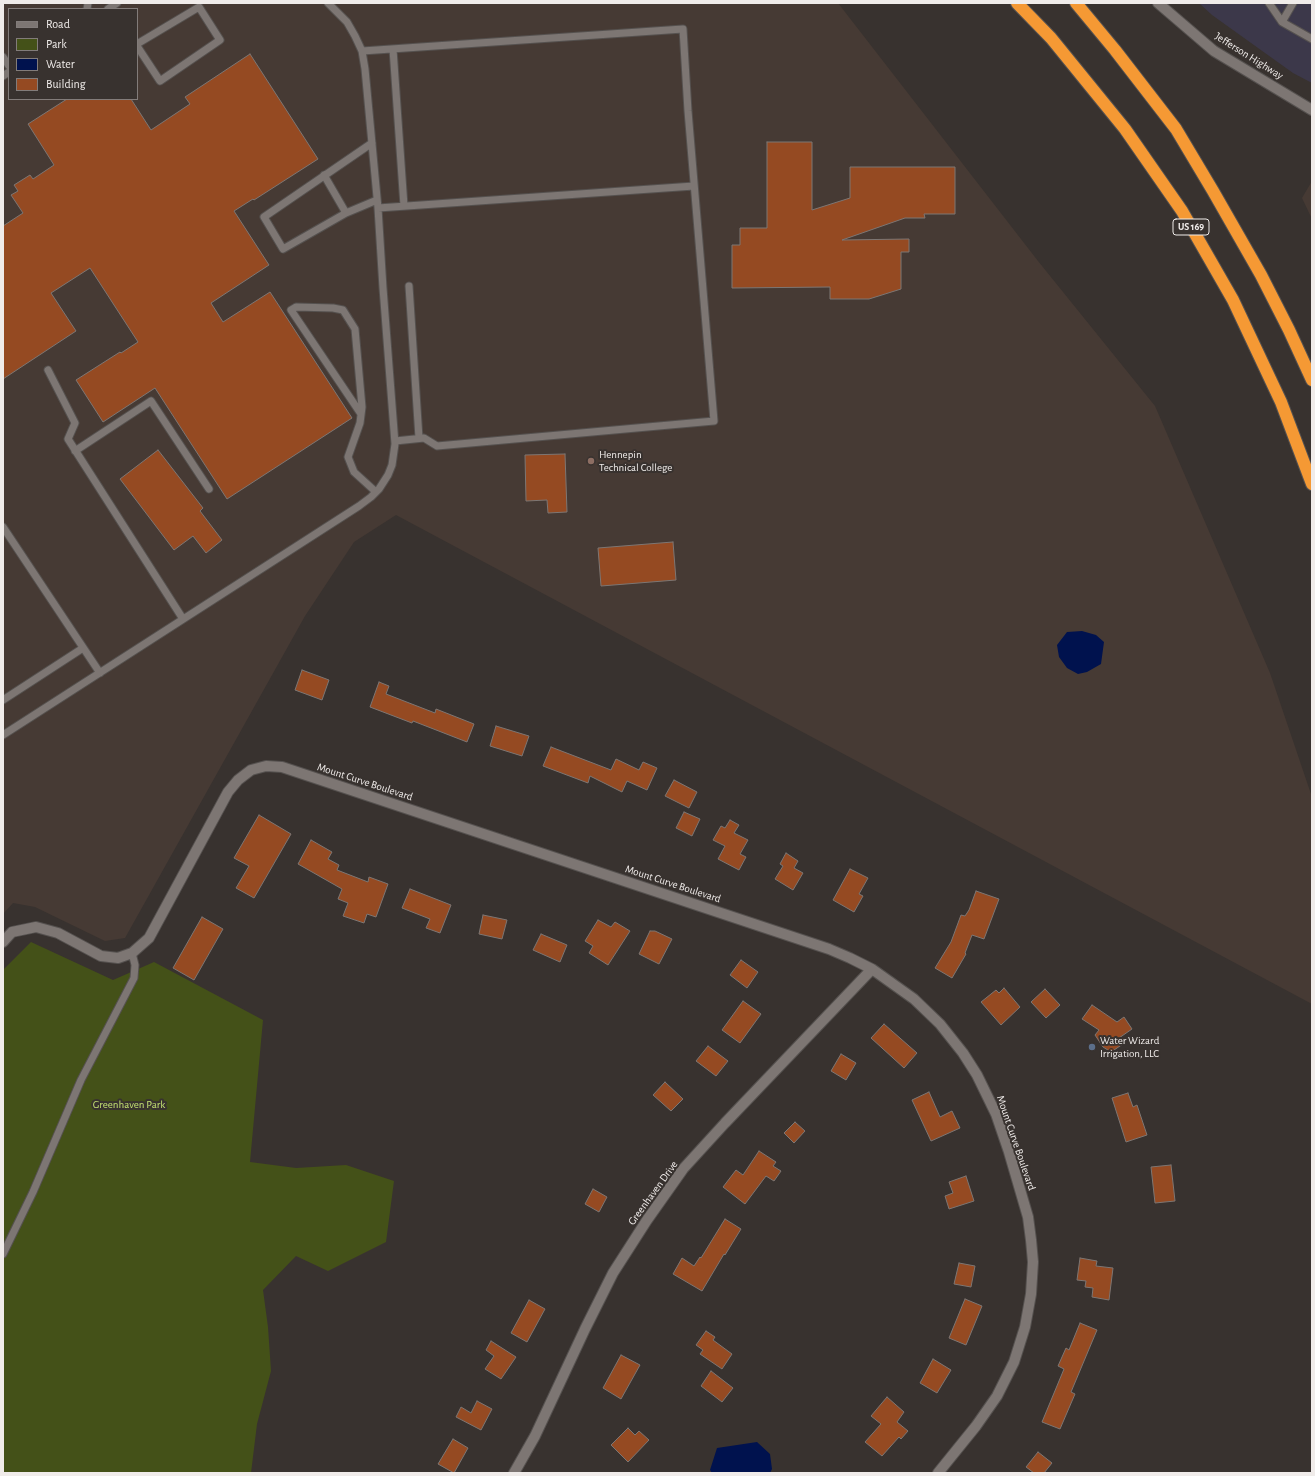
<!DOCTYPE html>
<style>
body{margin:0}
#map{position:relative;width:1315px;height:1476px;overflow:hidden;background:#38322f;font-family:"Alegreya Sans",sans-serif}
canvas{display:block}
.frame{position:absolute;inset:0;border:4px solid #f0ecea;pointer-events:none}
.legend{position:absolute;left:8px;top:8px;width:130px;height:92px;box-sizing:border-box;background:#38322f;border:1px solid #827c7a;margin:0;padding:5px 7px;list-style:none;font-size:12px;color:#f0ecea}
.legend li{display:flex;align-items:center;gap:8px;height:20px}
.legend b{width:20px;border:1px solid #827c7a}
</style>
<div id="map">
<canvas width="1315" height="1476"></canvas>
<div class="frame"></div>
<ul class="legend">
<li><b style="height:5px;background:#7d7673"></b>Road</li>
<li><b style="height:11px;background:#445118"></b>Park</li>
<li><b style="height:11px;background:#00124e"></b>Water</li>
<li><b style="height:11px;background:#954a22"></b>Building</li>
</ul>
</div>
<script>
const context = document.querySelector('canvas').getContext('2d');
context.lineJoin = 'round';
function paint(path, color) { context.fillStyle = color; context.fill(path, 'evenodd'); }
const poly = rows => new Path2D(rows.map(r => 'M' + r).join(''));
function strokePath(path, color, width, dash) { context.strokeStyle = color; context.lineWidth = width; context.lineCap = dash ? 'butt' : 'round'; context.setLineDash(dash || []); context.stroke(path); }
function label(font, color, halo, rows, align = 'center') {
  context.font = font + ' "Alegreya Sans",sans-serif'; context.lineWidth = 4; context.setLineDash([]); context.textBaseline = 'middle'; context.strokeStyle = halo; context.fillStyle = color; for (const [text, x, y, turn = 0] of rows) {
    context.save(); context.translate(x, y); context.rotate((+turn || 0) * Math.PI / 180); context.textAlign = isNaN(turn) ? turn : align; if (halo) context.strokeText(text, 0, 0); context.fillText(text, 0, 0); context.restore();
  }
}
paint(poly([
 [1199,3,1312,3,1312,83,1293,73,1212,15]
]), '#3c384a');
paint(poly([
 [3,3,838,3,1038,261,1155,406,1270,673,1312,797,1312,1004,396,515,354,542,305,616,125,938,105,941,35,907,13,903,3,914],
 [9,9,137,9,137,99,9,99],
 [1312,181,1312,219,1302,198]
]), '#463a34');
paint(poly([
 [31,942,113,980,154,962,263,1020,250,1162,296,1168,346,1165,394,1181,386,1242,328,1271,296,1256,263,1290,268,1327,271,1371,257,1424,251,1473,3,1473,3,970]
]), '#445118');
paint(poly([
 [1082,631,1096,635,1104,642,1101,664,1087,672,1078,674,1067,668,1059,657,1057,645,1067,632],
 [757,1442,770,1454,772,1469,770,1473,712,1473,710,1470,717,1448]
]), '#00124e');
const building = poly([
 [250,54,318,159,254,200,253,199,234,211,269,265,211,303,223,322,270,292,352,418,227,499,155,388,103,422,76,380,120,352,121,353,138,342,90,268,51,293,76,331,3,379,3,226,23,213,11,195,18,191,14,185,30,175,33,179,54,165,28,124,67,99,131,99,151,130,190,104,185,97,250,54],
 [767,142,812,142,812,210,850,198,850,167,955,167,955,214,924,214,925,218,905,218,842,240,909,239,909,252,901,252,901,289,869,299,830,299,830,287,732,288,732,245,740,245,740,228,767,228,767,142],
 [158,450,203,508,200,511,222,540,206,553,193,536,174,550,120,479,158,450],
 [565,454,567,512,548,513,547,500,526,501,525,455,565,454],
 [673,542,676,580,601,586,598,548,673,542],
 [302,670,329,680,322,700,295,690,302,670],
 [379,682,389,686,386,694,435,713,436,709,474,724,467,742,413,721,412,723,370,707,379,682],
 [496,726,529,736,522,756,490,746,496,726],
 [551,747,611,770,616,759,639,770,643,762,657,768,647,790,627,781,622,792,590,776,588,783,543,766,551,747],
 [674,780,697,792,689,808,665,796,674,780],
 [684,812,700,819,692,836,676,828,684,812],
 [259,815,291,834,254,898,236,888,249,866,234,858,259,815],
 [730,820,739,825,734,833,748,840,740,854,746,857,739,870,718,859,725,846,713,840,721,826,725,828,730,820],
 [311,840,332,852,328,859,339,865,337,870,368,882,369,877,388,884,376,917,367,914,364,923,343,916,348,903,338,899,342,889,298,864,311,840],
 [786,853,798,861,794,868,803,873,793,890,775,879,783,866,780,864,786,853],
 [850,869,868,878,859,894,863,896,854,912,833,900,850,869],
 [410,889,451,905,440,933,426,928,430,919,402,908,410,889],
 [976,891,999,899,984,939,972,935,965,953,966,954,952,978,935,968,951,942,961,915,965,916,969,910,976,891],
 [483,915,507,920,502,939,479,934,483,915],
 [202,917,223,929,194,980,173,968,202,917],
 [598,920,611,927,615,922,630,931,608,965,589,953,593,946,585,941,598,920],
 [650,931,655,931,672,939,659,964,639,954,650,931],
 [541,934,567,945,560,962,533,950,541,934],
 [741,960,758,972,747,988,730,975,741,960],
 [1004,988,1020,1007,1001,1025,981,1002,996,990,999,993,1004,988],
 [1045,989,1060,1005,1046,1018,1031,1002,1045,989],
 [743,1001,761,1014,740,1043,722,1030,743,1001],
 [1092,1005,1117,1022,1124,1017,1132,1029,1119,1038,1123,1044,1111,1052,1103,1047,1095,1035,1099,1030,1082,1019,1092,1005],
 [884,1024,917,1053,904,1068,871,1038,884,1024],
 [708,1046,728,1061,716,1076,696,1061,708,1046],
 [841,1054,856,1063,846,1080,831,1071,841,1054],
 [665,1082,683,1099,671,1111,653,1095,665,1082],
 [929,1092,940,1117,952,1111,960,1128,931,1141,912,1100,929,1092],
 [1128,1093,1133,1107,1137,1105,1147,1135,1126,1142,1112,1098,1128,1093],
 [795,1122,805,1131,794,1143,784,1133,795,1122],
 [759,1151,776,1162,773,1166,781,1171,774,1181,766,1176,745,1204,723,1187,736,1170,743,1175,759,1151],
 [1171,1165,1175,1201,1155,1203,1151,1167,1171,1165],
 [966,1176,974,1201,949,1209,945,1196,953,1193,949,1182,966,1176],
 [593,1189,607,1197,599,1212,585,1204,593,1189],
 [725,1219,741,1229,725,1255,724,1254,702,1291,673,1274,682,1258,694,1266,700,1257,701,1258,725,1219],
 [1080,1258,1097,1261,1096,1266,1113,1268,1109,1300,1092,1297,1093,1288,1085,1287,1086,1281,1077,1280,1080,1258],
 [959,1263,975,1266,971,1287,954,1284,959,1263],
 [965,1299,982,1306,966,1345,949,1338,965,1299],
 [529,1300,545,1309,527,1342,511,1333,529,1300],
 [1080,1323,1097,1330,1071,1392,1075,1394,1060,1429,1042,1422,1064,1369,1058,1366,1066,1348,1069,1350,1080,1323],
 [706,1331,715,1337,713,1340,732,1354,722,1369,700,1354,703,1350,696,1345,706,1331],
 [491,1341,516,1357,501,1379,485,1369,494,1356,486,1350,491,1341],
 [621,1355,640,1365,621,1399,603,1388,621,1355],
 [933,1359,951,1370,937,1393,920,1383,933,1359],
 [711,1371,733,1388,722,1402,701,1386,711,1371],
 [887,1397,904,1412,897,1422,908,1431,901,1439,899,1437,882,1456,865,1442,881,1424,871,1416,887,1397],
 [477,1401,492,1409,481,1430,456,1417,461,1407,471,1413,477,1401],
 [628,1428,635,1435,639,1431,649,1440,628,1462,611,1445,628,1428],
 [453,1439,468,1448,454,1473,438,1464,453,1439],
 [1038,1452,1052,1463,1044,1473,1034,1473,1026,1467,1038,1452]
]);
paint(building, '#954a22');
strokePath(building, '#7d7673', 1);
const service = poly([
 [1269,3,1282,22,1312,39],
 [87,9,88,3],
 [108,9,117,3],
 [1282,22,1293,3],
 [137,44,199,7,220,40,160,81,137,46],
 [393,49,404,206],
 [362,51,683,29,688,111,714,421,437,446,424,438,395,441],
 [3,57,9,66],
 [3,76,9,72],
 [372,143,264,217,283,249,346,213,377,200],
 [324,175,346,213],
 [378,208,694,186],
 [409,286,419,438],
 [48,370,75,423,68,439,183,619],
 [361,414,291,310,296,307,333,308,343,310,355,329,362,407,360,423,348,457,354,472,376,492],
 [75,451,151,401,209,489],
 [3,527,100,673],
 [3,700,83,648],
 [3,735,359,506,371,497,379,489,388,475,392,465,395,444,383,288,378,208,365,69,362,51,355,36,347,22,328,3],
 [3,1254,33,1192,81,1080,134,978,135,965,132,953]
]);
const minor = poly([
 [3,942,12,932,36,927,58,933,101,956,118,958,132,953,149,938,228,792,238,780,251,770,266,766,282,767,829,949,850,958,872,969,914,999,940,1024,963,1053,977,1075,996,1114,1009,1152,1028,1217,1031,1240,1033,1262,1031,1294,1025,1327,1014,1362,997,1396,976,1426,938,1473],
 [514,1473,535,1436,585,1329,613,1273,647,1220,683,1169,725,1123,872,969]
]);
const tertiary = poly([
 [1158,3,1214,51,1312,110]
]);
const motorway = poly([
 [1017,3,1051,38,1125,129,1182,211,1233,300,1281,402,1312,484],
 [1076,3,1115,50,1176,129,1213,191,1261,275,1289,330,1312,380]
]);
strokePath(service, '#55514f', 9);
strokePath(minor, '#55514f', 12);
strokePath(tertiary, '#55514f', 12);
strokePath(motorway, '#55514f', 14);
strokePath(service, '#7d7673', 7);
strokePath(minor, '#7d7673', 10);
strokePath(tertiary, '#7d7673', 10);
strokePath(motorway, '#f59934', 12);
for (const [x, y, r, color] of [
 [591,461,4,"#8d6e63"],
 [1092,1047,4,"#5c6f8a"]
]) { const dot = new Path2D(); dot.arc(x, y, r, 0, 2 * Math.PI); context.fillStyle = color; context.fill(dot); strokePath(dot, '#38322f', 1.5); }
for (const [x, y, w] of [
 [1191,227,36]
]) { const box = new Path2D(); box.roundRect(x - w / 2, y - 8, w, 16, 3); context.fillStyle = '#38322f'; context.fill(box); strokePath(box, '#f0ecea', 1); }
label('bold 10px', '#f0ecea', null, [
 ["US 169",1191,227]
]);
label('11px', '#f0ecea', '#38322f', [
 ["Jefferson Highway",1249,56,32],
 ["Mount Curve Boulevard",365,782,18],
 ["Mount Curve Boulevard",673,884,18],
 ["Mount Curve Boulevard",1016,1143,71],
 ["Greenhaven Drive",653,1193,-54]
]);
label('11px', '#f0ecea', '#38322f', [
 ["Hennepin",599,455],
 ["Technical College",599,468],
 ["Water Wizard",1100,1041],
 ["Irrigation, LLC",1100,1054]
], 'left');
label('11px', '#c4e271', '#38322f', [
 ["Greenhaven Park",129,1105]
]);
</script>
